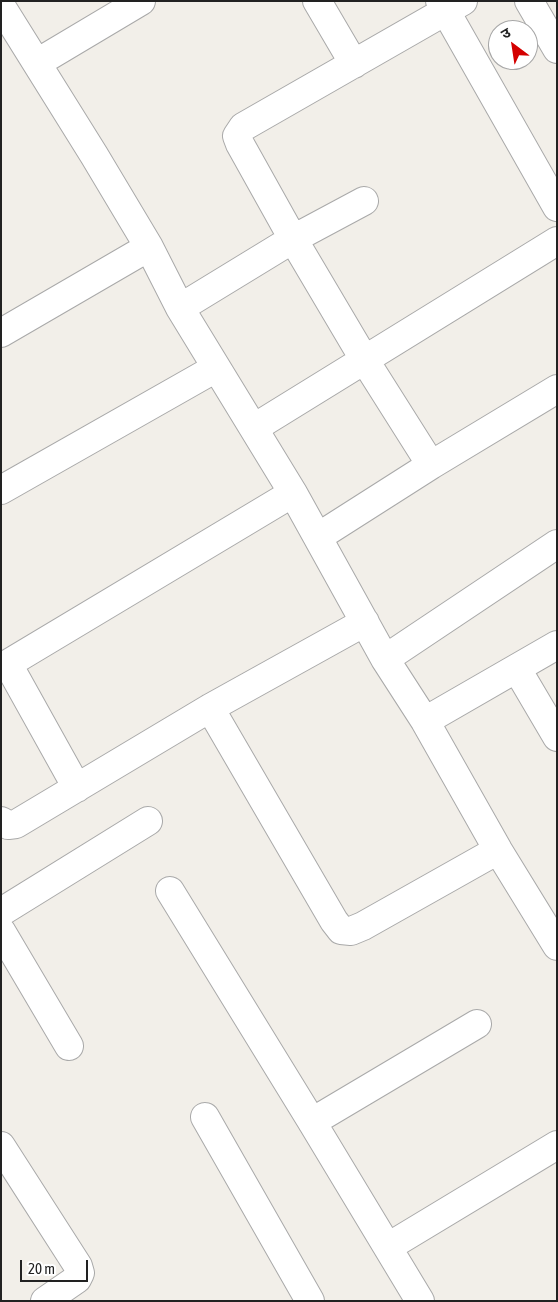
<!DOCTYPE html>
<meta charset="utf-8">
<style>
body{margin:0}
#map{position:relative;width:558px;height:1302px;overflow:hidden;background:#f2efe9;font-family:"Asap Condensed","Noto Sans Devanagari",sans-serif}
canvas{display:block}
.frame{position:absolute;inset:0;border:2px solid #222;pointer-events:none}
.north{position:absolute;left:488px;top:20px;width:50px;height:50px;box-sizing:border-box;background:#fff;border:1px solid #a7a7a7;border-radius:50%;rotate:329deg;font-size:14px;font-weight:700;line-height:20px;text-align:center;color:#222}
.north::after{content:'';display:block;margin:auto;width:18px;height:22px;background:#d40000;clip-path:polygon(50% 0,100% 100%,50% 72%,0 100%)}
.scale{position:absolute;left:20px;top:1260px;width:68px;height:22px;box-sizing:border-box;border:2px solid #222;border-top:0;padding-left:6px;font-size:15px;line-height:18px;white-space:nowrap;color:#222;-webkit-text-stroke:4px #fff;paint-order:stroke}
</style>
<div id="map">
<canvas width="558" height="1302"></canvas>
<div class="frame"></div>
<div class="north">उ</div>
<div class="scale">20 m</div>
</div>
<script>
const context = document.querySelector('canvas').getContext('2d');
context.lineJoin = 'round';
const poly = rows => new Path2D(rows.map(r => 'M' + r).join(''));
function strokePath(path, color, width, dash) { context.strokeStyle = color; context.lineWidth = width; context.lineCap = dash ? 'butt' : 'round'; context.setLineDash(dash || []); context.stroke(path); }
const minor = poly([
 [317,1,354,64],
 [440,1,557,207],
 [529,1,557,49],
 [1,6,94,155,149,247,180,308,293,493,385,659,425,721,498,850,557,946],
 [37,63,141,1],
 [180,308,293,239,364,201],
 [1,333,149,247],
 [254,428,557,241],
 [431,465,364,359,293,239,240,144,237,136,243,127,463,1],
 [1,490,216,368],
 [318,537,431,465,557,389],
 [385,659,557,544],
 [8,664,77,788],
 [1,668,293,493],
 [517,669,557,737],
 [210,708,334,921,341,930,351,931,363,926,498,850],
 [425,721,557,645],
 [1,821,8,825,16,824,210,708,365,622],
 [170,891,312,1122,420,1301],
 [1,912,148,821],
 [1,931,69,1046],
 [205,1117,310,1301],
 [312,1122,477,1024],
 [1,1146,78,1266,80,1273,77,1279,45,1301],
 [388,1247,557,1145]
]);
strokePath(minor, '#a9a9a9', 30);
strokePath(minor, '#fff', 28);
</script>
